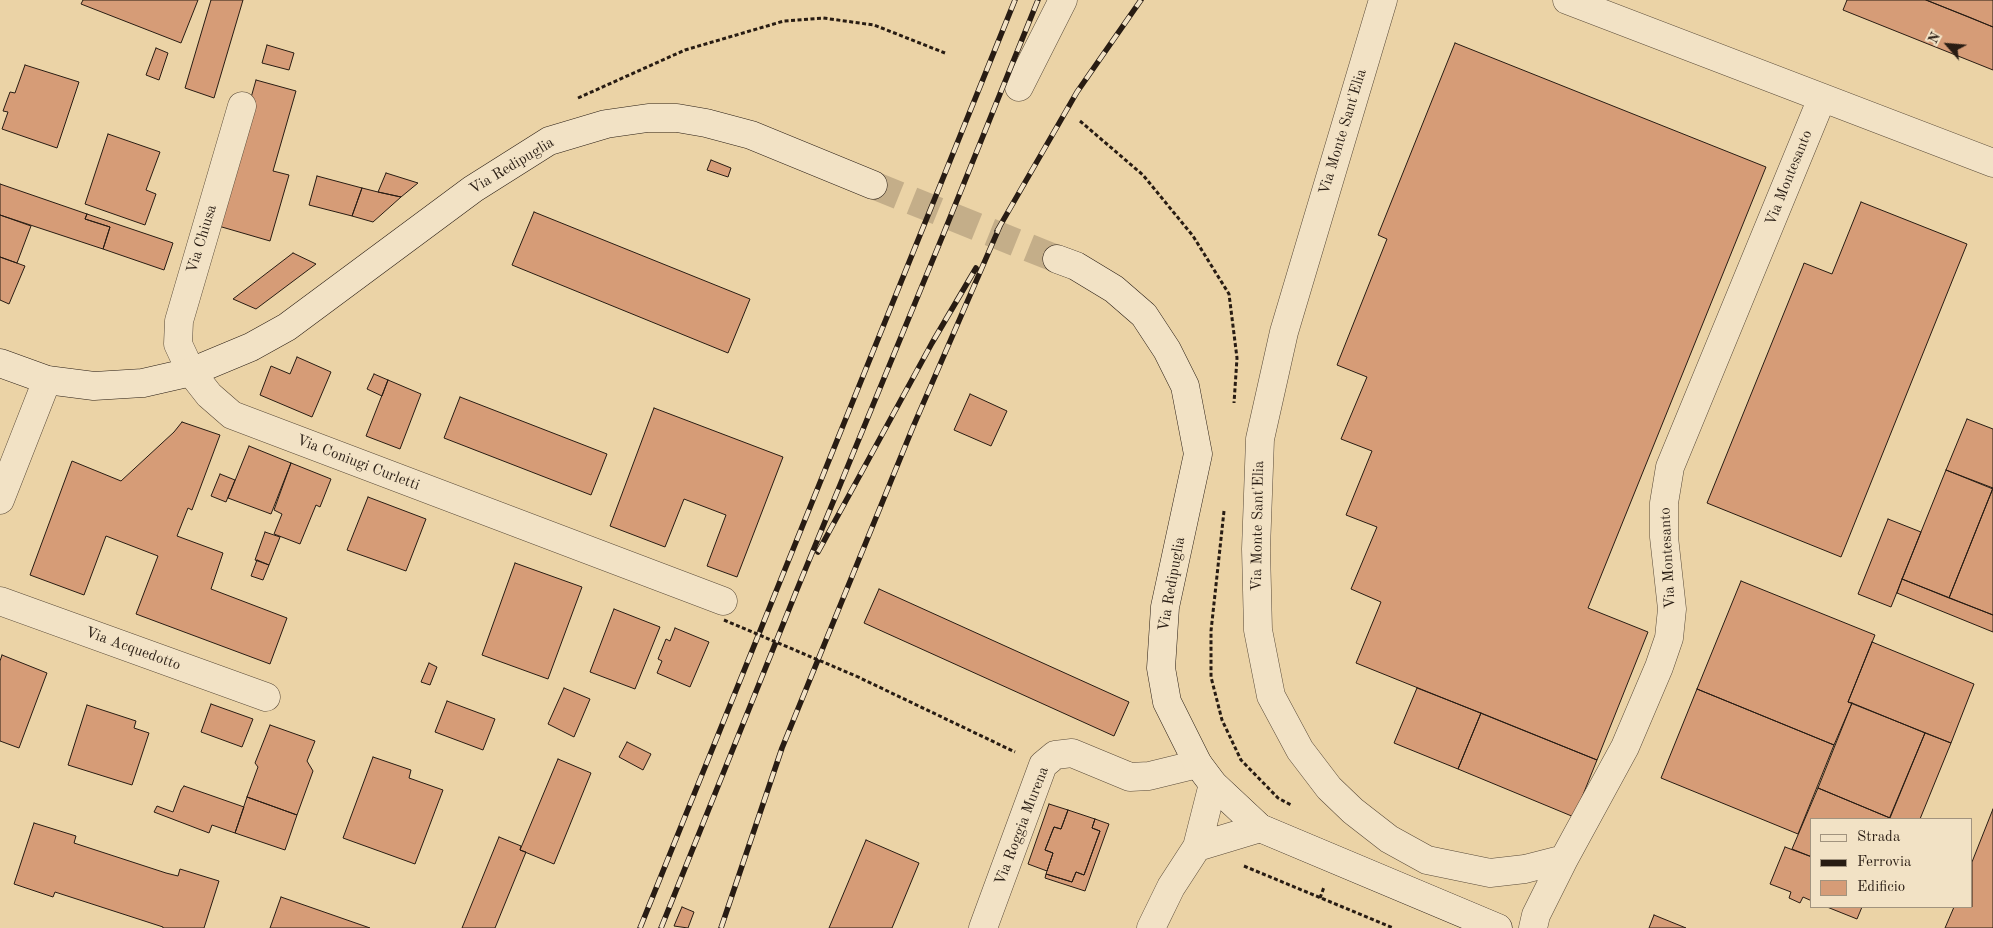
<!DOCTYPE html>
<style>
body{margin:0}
#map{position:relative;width:1993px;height:928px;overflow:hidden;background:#ebd3a6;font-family:"Old Standard TT",serif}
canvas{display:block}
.legend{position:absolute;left:1810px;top:818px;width:162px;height:90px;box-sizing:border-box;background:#f2e2c5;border:1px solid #a1937e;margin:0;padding:6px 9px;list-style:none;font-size:15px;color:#281c13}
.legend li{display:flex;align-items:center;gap:10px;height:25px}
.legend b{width:25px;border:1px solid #a1937e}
.north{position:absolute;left:1923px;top:20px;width:50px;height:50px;-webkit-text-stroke:4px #f2e2c5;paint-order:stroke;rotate:297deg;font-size:14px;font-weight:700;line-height:20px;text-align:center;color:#281c13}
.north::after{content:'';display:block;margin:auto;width:18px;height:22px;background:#281c13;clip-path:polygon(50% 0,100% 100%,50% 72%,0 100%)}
</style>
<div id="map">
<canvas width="1993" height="928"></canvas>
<ul class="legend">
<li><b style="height:6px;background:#f2e2c5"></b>Strada</li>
<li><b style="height:6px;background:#281c13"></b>Ferrovia</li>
<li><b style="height:14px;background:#d69c77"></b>Edificio</li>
</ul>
<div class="north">N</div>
</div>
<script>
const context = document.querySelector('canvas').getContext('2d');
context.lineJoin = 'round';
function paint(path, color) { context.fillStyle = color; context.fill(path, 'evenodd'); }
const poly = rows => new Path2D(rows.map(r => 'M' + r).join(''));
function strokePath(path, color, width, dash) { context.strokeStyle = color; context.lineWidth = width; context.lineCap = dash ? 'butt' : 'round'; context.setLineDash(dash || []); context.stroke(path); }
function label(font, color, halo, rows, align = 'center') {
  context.font = font + ' "Old Standard TT",serif'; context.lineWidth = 4; context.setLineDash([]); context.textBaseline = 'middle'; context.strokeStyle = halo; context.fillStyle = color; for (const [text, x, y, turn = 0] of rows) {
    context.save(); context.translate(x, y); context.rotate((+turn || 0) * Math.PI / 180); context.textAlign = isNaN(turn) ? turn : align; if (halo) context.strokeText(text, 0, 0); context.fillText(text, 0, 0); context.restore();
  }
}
const building = poly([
 [83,0,198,0,181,43,81,4,83,0],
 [211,0,243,0,214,98,185,88,211,0],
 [1847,0,1926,0,1993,27,1993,70,1843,10,1847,0],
 [1926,0,1993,0,1993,27,1969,17,1926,0],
 [1455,43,1766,167,1588,608,1648,632,1597,760,1356,663,1381,602,1351,589,1377,527,1346,515,1372,451,1341,439,1367,377,1337,365,1387,239,1378,235,1455,43],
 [267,45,294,53,289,70,262,63,267,45],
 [156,48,168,53,159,80,146,75,156,48],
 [25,65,79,82,57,148,2,129,8,112,3,111,10,92,15,93,25,65],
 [256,80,296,91,273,171,289,175,270,241,215,225,256,80],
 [108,134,160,152,146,190,156,194,145,225,85,204,108,134],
 [711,160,731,168,728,177,707,170,711,160],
 [386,173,418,183,401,197,378,192,386,173],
 [317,176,362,188,352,216,309,205,317,176],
 [0,184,87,214,85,219,110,227,103,249,0,215,0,184],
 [362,188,378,192,401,197,373,222,352,216,362,188],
 [1861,202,1967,244,1841,557,1707,503,1803,266,1804,263,1832,274,1861,202],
 [534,212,750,299,728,353,512,265,534,212],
 [87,214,173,243,164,270,103,249,110,227,85,219,87,214],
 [0,215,31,226,17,263,0,257,0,215],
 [293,253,316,264,256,309,233,299,293,253],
 [0,257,25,266,9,304,0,300,0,257],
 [297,357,331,372,312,417,260,395,271,366,290,374,297,357],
 [374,374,388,380,382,396,367,389,374,374],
 [388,380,421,394,400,449,366,436,388,380],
 [970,394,1007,411,991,446,954,430,970,394],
 [460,397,607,454,591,495,444,438,460,397],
 [654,408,783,457,737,577,707,566,726,515,684,499,665,547,610,526,654,408],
 [1967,419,1993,429,1993,489,1946,470,1967,419],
 [182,422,220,435,192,510,188,508,177,536,223,553,211,589,287,618,270,664,136,614,158,556,106,536,84,595,30,575,72,461,121,481,174,432,182,422],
 [249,446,291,463,271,514,228,498,249,446],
 [291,463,331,479,320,507,316,505,300,544,274,534,282,514,274,510,291,463],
 [1946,470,1993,488,1949,598,1902,579,1946,470],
 [220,474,235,480,226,502,211,496,220,474],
 [1993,488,1993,615,1949,598,1993,488],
 [368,497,426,519,406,571,347,550,368,497],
 [1888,519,1921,532,1891,607,1858,594,1888,519],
 [265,532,280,537,269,565,255,560,265,532],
 [257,560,269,565,263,580,251,576,257,560],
 [515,563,582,587,548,679,482,655,515,563],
 [1902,579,1993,615,1993,632,1897,593,1902,579],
 [1741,581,1875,635,1848,702,1852,703,1834,745,1697,689,1741,581],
 [879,589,1129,702,1114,736,864,623,879,589],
 [614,609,660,627,635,689,590,672,614,609],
 [675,628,709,642,690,687,657,673,662,661,658,659,666,639,670,641,675,628],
 [1872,642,1974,684,1951,743,1848,702,1872,642],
 [2,655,47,673,19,748,0,741,0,661,2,655],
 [429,663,437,667,430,685,421,682,429,663],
 [564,688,590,699,574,737,548,724,564,688],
 [1417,688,1481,713,1458,769,1394,743,1417,688],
 [1697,689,1834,745,1798,834,1661,778,1697,689],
 [447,701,495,719,483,750,435,732,447,701],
 [1852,703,1925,733,1890,818,1818,788,1852,703],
 [211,704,253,719,242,747,201,732,211,704],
 [87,705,136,721,134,728,149,733,132,785,68,765,87,705],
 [1481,713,1597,760,1574,817,1458,769,1481,713],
 [270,725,315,741,307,761,313,771,297,815,247,797,258,767,255,763,270,725],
 [1925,733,1951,743,1920,819,1889,819,1925,733],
 [627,742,651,754,643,770,619,757,627,742],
 [373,757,411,770,409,778,443,790,415,864,343,838,373,757],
 [558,759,591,773,554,864,520,850,558,759],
 [184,786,244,807,235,833,212,825,209,833,154,812,157,806,173,812,181,790,184,786],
 [1818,788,1890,818,1889,819,1812,819,1812,857,1792,849,1818,788],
 [247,797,297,815,285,850,235,833,247,797],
 [1049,804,1068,810,1061,829,1054,827,1045,850,1053,853,1047,871,1028,864,1049,804],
 [1993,809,1993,928,1945,928,1954,907,1972,907,1972,862,1993,809],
 [1068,810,1095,819,1092,828,1100,831,1084,875,1076,872,1072,882,1046,874,1053,853,1045,850,1054,827,1061,829,1068,810],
 [1095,819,1109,824,1085,891,1045,878,1046,874,1072,882,1076,872,1084,875,1100,831,1092,828,1095,819],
 [34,823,76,836,74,843,166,873,178,876,180,869,219,881,204,928,163,928,163,927,55,892,53,897,14,884,34,823],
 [499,837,521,846,520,850,526,852,495,928,462,928,499,837],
 [866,840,919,863,892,928,829,928,866,840],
 [1785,847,1812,857,1812,901,1803,897,1800,903,1789,898,1791,892,1770,884,1785,847],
 [281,897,370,928,270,928,281,897],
 [682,907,694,912,688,928,674,926,682,907],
 [1827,907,1862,907,1857,919,1827,907],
 [1654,915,1686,928,1649,928,1654,915]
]);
paint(building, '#d69c77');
strokePath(building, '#281c13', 1);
strokePath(poly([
 [873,185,1057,259]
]), '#c4ae89', 28, [28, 14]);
const street = poly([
 [1383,0,1284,332,1260,439,1256,549,1258,630,1271,696,1300,750,1329,788,1353,811,1389,839,1427,860,1490,873,1525,869,1564,859],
 [1567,0,1993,163],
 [1019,87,1063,0],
 [242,106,179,321,178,344,191,372,209,395,232,415,723,601],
 [0,500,47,380],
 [0,601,266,697],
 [1197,847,1260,828],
 [983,928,1043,765,1055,755,1072,753,1130,777,1149,776,1198,764],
 [1151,928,1171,887,1197,847,1213,784],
 [1533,928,1536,915,1564,859,1625,747,1659,667,1669,638,1672,609,1664,537,1664,503,1670,467,1822,98]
]);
const secondary = poly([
 [1057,259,1076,266,1114,289,1144,315,1167,350,1185,386,1198,454,1165,607,1161,668,1167,702,1198,764,1213,784,1260,828,1498,928],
 [0,363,47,380,94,386,143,383,191,372,251,347,287,327,473,189,549,141,606,124,648,118,677,118,706,123,751,135,873,185]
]);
strokePath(street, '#594a38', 29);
strokePath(secondary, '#281c13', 29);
strokePath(poly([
 [578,98,685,50,784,21,823,18,874,25,945,53],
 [1080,121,1143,175,1193,236,1229,294,1237,358,1234,403],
 [1224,511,1211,631,1211,677,1222,720,1241,760,1278,798,1291,805],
 [856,676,1015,752],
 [1244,866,1393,928],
 [1320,898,1324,887]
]), '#281c13', 3, [4, 2.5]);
strokePath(street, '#f2e2c5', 28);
strokePath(secondary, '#f2e2c5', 28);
const rail = poly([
 [997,231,1077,92,1141,0],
 [818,552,932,343,976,268],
 [640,928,1015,0],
 [661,928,796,592,943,235,1038,0],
 [721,928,782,748,913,427,1000,226]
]);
strokePath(rail, '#281c13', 5.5);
strokePath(rail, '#f2e2c5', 4, [11]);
strokePath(poly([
 [724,620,856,676]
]), '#281c13', 3, [4, 2.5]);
label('15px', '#281c13', '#f2e2c5', [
 ["Via Monte Sant'Elia",1343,132,-73],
 ["Via Redipuglia",512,166,-31],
 ["Via Montesanto",1789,178,-68],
 ["Via Chiusa",202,239,-73],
 ["Via Coniugi Curletti",358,463,21],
 ["Via Monte Sant'Elia",1258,526,-89],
 ["Via Montesanto",1668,558,-93],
 ["Via Redipuglia",1172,584,-80],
 ["Via Acquedotto",133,649,20],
 ["Via Roggia Murena",1022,826,-69]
]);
</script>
